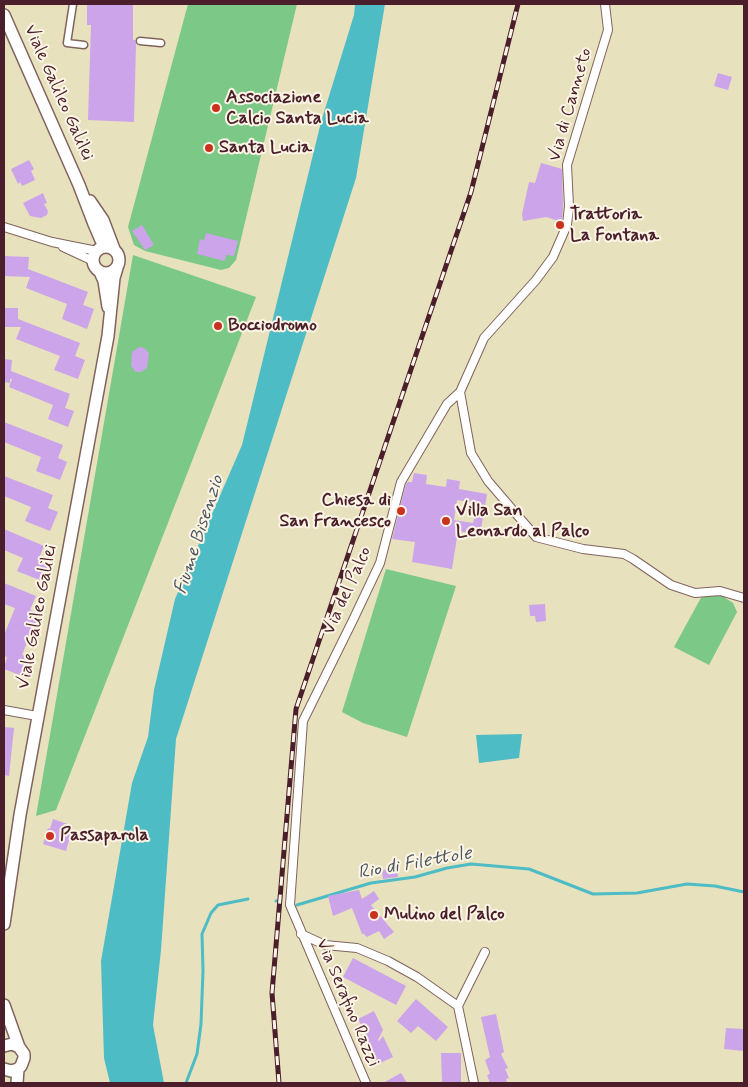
<!DOCTYPE html>
<style>
body{margin:0}
#map{position:relative;width:748px;height:1087px;overflow:hidden;background:#e8e1be;font-family:Mynerve,sans-serif}
canvas{display:block}
.frame{position:absolute;inset:0;border:5px solid #4a1f2b;pointer-events:none}
</style>
<div id="map">
<canvas width="748" height="1087"></canvas>
<div class="frame"></div>
</div>
<script>
const context = document.querySelector('canvas').getContext('2d');
context.lineJoin = 'round';
function paint(path, color) { context.fillStyle = color; context.fill(path, 'evenodd'); }
const poly = rows => new Path2D(rows.map(r => 'M' + r).join(''));
function strokePath(path, color, width, dash) { context.strokeStyle = color; context.lineWidth = width; context.lineCap = dash ? 'butt' : 'round'; context.setLineDash(dash || []); context.stroke(path); }
function label(font, color, halo, rows, align = 'center') {
  context.font = font + ' Mynerve,sans-serif'; context.lineWidth = 4; context.setLineDash([]); context.textBaseline = 'middle'; context.strokeStyle = halo; context.fillStyle = color; for (const [text, x, y, turn = 0] of rows) {
    context.save(); context.translate(x, y); context.rotate((+turn || 0) * Math.PI / 180); context.textAlign = isNaN(turn) ? turn : align; if (halo) context.strokeText(text, 0, 0); context.fillText(text, 0, 0); context.restore();
  }
}
paint(poly([
 [188,4,297,4,236,260,229,268,221,270,145,251,134,245,128,227],
 [133,255,256,297,56,810,36,816],
 [386,569,456,586,407,737,363,723,342,712],
 [703,594,719,594,733,603,737,612,709,665,674,647]
]), '#7bc887');
paint(poly([
 [355,4,385,4,356,178,176,739,161,950,153,1025,164,1083,110,1083,104,1058,101,961,132,783,148,737,154,690,175,599,242,445,321,122,354,15],
 [522,734,519,758,479,763,476,735]
]), '#4ebcc4');
strokePath(poly([
 [276,901,280,901],
 [297,905,371,883,415,877,447,868,471,864,529,869,593,894,637,893,687,884,715,886,744,892],
 [186,1083,197,1054,201,1024,203,971,202,934,211,913,218,905,248,899]
]), '#4ebcc4', 3);
paint(poly([
 [87,4,133,4,133,40,135,40,136,44,134,122,88,120,91,25,87,25],
 [718,73,732,77,728,90,714,86],
 [29,160,34,169,31,171,35,180,22,186,20,182,18,184,11,169],
 [541,163,562,169,563,206,562,222,546,217,523,221,522,214,529,182,535,183],
 [43,193,47,203,44,204,48,211,47,215,41,218,30,216,23,203],
 [142,225,154,245,145,250,132,231],
 [206,233,238,241,234,256,226,255,225,261,197,254,200,239,204,240],
 [4,256,29,257,28,269,88,292,83,305,94,309,87,329,62,319,67,304,26,288,30,277,4,276],
 [4,308,18,308,18,319,80,343,75,356,85,360,78,379,54,370,60,356,16,339,21,327,4,327],
 [139,347,144,348,149,353,147,368,141,372,136,372,131,366,132,352],
 [4,359,12,360,11,371,70,394,65,408,74,411,68,427,48,419,53,405,9,387,12,379,10,379,10,383,4,382],
 [4,422,63,445,58,458,67,462,60,480,36,471,41,457,4,442],
 [414,473,427,475,426,484,446,487,447,479,460,481,459,489,487,494,480,535,458,531,452,569,412,562,415,542,392,539,406,484,408,482,412,482],
 [457,500,477,503,473,523,454,520],
 [4,476,53,495,48,508,58,512,50,531,25,521,31,507,4,496],
 [4,529,44,546,39,558,49,563,42,581,17,571,23,558,4,550],
 [4,583,36,596,30,610,40,614,32,633,31,632,22,655,32,659,25,677,4,669,7,657,4,656,4,635,15,608,4,604],
 [545,604,546,621,536,622,535,616,530,616,529,605],
 [4,727,14,728,9,776,4,775],
 [53,819,73,826,66,851,43,844,48,828,50,829],
 [397,869,398,877,383,879,382,870],
 [359,890,362,899,374,891,379,899,371,905,394,932,384,939,379,931,367,937,364,934,362,934,352,908,333,916,328,896],
 [353,958,406,986,396,1005,343,977],
 [416,999,448,1027,436,1041,418,1026,411,1033,397,1021],
 [374,1011,383,1030,378,1040,379,1041,383,1036,393,1057,376,1065,364,1040,368,1038,358,1019],
 [496,1014,504,1052,501,1054,508,1068,505,1069,509,1078,506,1079,507,1083,490,1083,487,1075,490,1074,485,1060,490,1057,481,1017],
 [726,1028,744,1029,744,1051,724,1049],
 [441,1053,461,1053,461,1083,442,1083],
 [401,1073,407,1083,383,1083]
]), '#cba4ea');
const pedestrian = poly([
 [73,4,67,43,84,45],
 [140,41,161,43]
]);
const minor = poly([
 [4,227,52,242,97,251],
 [63,247,93,261],
 [460,392,484,338,536,280,553,257,567,225,569,206,567,165,608,30,605,4],
 [4,710,37,716],
 [301,934,325,945,357,948,388,961,417,977,458,1006,474,1083],
 [458,1006,485,952],
 [366,1083,290,905,303,721,353,620,380,563,401,482,447,404,460,392,471,453,488,481,536,537,583,549,624,554,633,559,671,585,695,593,720,591,744,598]
]);
const secondary = poly([
 [4,15,79,185,94,224,104,247],
 [90,201,103,220,114,249],
 '93 260a13 13 0 1 1 26 0a13 13 0 1 1-26 0Z',
 [100,272,104,281,108,307],
 [4,924,20,815,108,336,114,278,117,268],
 [4,1005,19,1047],
 [4,1046,12,1044,19,1047,24,1054,24,1058,21,1066,18,1069,11,1071,4,1069],
 [17,1083,18,1069]
]);
strokePath(pedestrian, '#81635e', 9);
strokePath(minor, '#81635e', 10);
strokePath(secondary, '#81635e', 14);
strokePath(pedestrian, '#fff', 6);
strokePath(minor, '#fff', 8);
strokePath(secondary, '#fff', 11);
const rail = poly([
 [279,1083,272,993,296,709,471,192,518,4]
]);
strokePath(rail, '#4a1f2b', 5);
strokePath(rail, '#fcf5e5', 3, [9]);
for (const [x, y, r, color] of [
 [216,108,5,"#c8321e"],
 [209,148,5,"#c8321e"],
 [560,225,5,"#c8321e"],
 [218,326,5,"#c8321e"],
 [401,511,5,"#c8321e"],
 [446,521,5,"#c8321e"],
 [50,836,5,"#c8321e"],
 [374,915,5,"#c8321e"]
]) { const dot = new Path2D(); dot.arc(x, y, r, 0, 2 * Math.PI); context.fillStyle = color; context.fill(dot); strokePath(dot, '#fcf5e5', 2); }
label('18px', '#4a1f2b', '#fcf5e5', [
 ["Viale Galileo Galilei",58,93,66],
 ["Via di Canneto",571,105,-74],
 ["Via del Palco",348,591,-66],
 ["Viale Galileo Galilei",38,617,-79],
 ["Via Serafino Razzi",347,1003,67]
]);
label('bold 18px', '#4a1f2b', '#fcf5e5', [
 ["Associazione",226,98],
 ["Calcio Santa Lucia",226,119],
 ["Santa Lucia",219,148],
 ["Trattoria",570,215],
 ["La Fontana",570,236],
 ["Bocciodromo",228,326],
 ["Chiesa di",391,501,"right"],
 ["San Francesco",391,522,"right"],
 ["Villa San",456,511],
 ["Leonardo al Palco",456,532],
 ["Passaparola",60,836],
 ["Mulino del Palco",384,915]
], 'left');
label('italic 19px', '#4b5661', '#fcf5e5', [
 ["Fiume Bisenzio",200,535,-72],
 ["Rio di Filettole",415,864,-10]
]);
</script>
